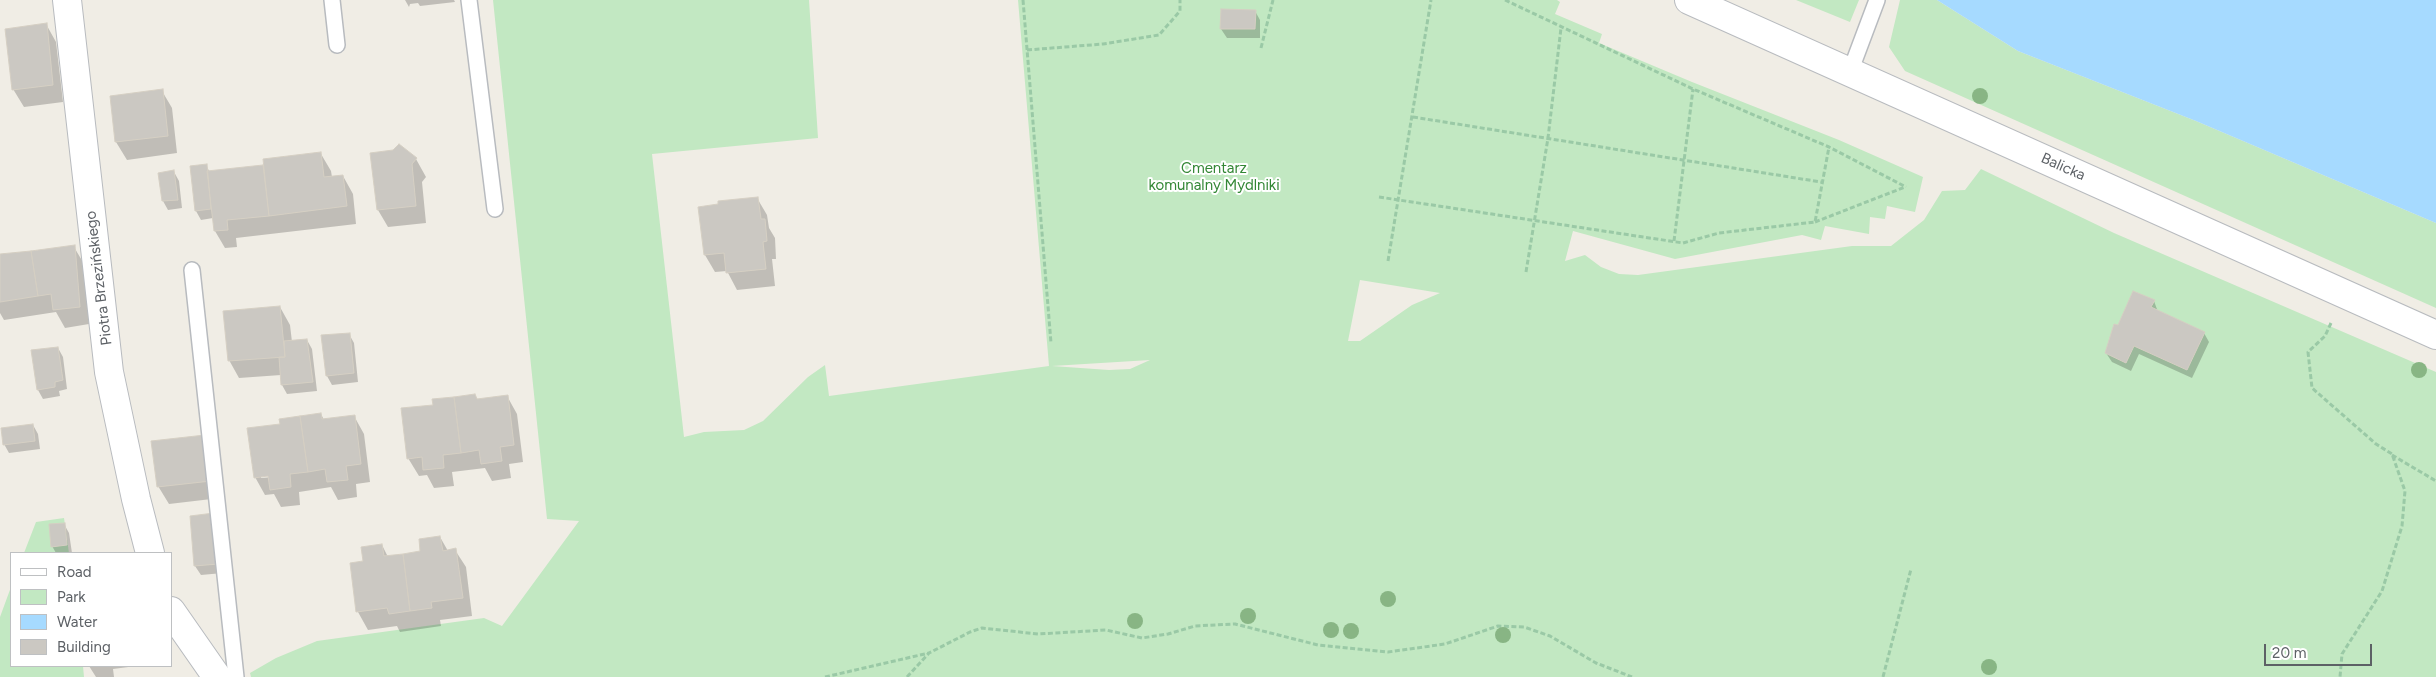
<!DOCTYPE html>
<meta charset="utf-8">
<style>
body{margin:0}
#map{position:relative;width:2436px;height:677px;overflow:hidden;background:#f0ede5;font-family:Figtree,sans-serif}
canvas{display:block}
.legend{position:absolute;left:10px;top:552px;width:162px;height:115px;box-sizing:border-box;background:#fff;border:1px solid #bec0c2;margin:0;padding:6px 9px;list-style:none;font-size:15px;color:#5d6166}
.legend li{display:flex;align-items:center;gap:10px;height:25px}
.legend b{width:25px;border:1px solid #bec0c2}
.scale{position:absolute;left:2264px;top:644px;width:108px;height:22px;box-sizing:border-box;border:2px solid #5d6166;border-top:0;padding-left:6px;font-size:15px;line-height:18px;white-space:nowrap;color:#5d6166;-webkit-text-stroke:4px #fff;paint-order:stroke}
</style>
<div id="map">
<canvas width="2436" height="677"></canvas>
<ul class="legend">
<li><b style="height:6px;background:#fff"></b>Road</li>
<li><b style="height:14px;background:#c2e8c2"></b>Park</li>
<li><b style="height:14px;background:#a6daff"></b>Water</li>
<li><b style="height:14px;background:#cbc8c2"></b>Building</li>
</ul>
<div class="scale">20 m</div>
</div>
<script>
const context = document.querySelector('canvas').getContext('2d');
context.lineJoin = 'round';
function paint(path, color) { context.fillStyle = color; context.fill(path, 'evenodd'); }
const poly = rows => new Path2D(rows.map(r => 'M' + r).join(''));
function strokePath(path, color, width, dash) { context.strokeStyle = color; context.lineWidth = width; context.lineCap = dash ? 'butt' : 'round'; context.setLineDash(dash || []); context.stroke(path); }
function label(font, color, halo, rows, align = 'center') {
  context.font = font + ' Figtree,sans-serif'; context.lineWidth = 4; context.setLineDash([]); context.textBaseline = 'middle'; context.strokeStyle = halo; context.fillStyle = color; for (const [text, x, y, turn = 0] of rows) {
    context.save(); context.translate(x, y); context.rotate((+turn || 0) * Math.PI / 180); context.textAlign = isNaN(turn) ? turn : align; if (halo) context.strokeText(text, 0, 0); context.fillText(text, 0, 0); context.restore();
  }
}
paint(poly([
 [493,0,809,0,818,138,652,154,684,437,704,432,744,430,763,421,808,377,825,365,829,396,1049,366,1018,0,1557,0,1560,2,1555,14,1602,34,1599,43,1692,82,1839,140,1923,177,1915,212,1887,206,1885,219,1870,217,1869,234,1825,226,1821,240,1802,235,1675,259,1573,231,1565,261,1585,255,1601,267,1619,274,1638,275,1852,246,1891,246,1924,220,1942,191,1965,190,1981,169,2114,233,2436,372,2436,677,251,677,250,673,276,658,317,641,484,618,502,626,579,521,547,519],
 [1360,280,1440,293,1412,305,1360,341,1348,341],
 [1150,360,1130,369,1109,370,1052,366],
 [1796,0,1859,0,1850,22],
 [1900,0,1937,0,2018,51,2196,121,2436,223,2436,308,1905,71,1889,47],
 [64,518,69,553,24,553,36,522],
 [11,587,11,666,83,666,84,677,0,677,0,617]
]), '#c2e8c2');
paint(poly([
 [1937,0,2436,0,2436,223,2196,121,2018,51]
]), '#a6daff');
paint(poly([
 [405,0,454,0,455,2,420,6,418,3,410,4,409,7],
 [1255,11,1260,20,1260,38,1227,38,1221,29],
 [46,24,56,42,63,102,24,107,13,89],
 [162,91,172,108,177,153,127,160,116,142,111,97],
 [394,151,416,159,426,177,422,182,426,223,388,227,378,210],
 [321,154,331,171,332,177,343,176,353,194,356,224,236,238,237,247,225,248,215,231,213,218,201,220,196,211,192,167,206,166,210,172,265,166],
 [174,172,179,181,182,208,168,210,163,201,159,174],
 [757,198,767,215,769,228,775,238,776,259,772,259,775,286,737,290,727,271,715,272,705,255],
 [74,247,84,264,89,324,65,328,56,312,4,320,0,313,0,255],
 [2154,301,2158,312,2204,333,2209,342,2192,378,2139,354,2131,371,2112,362,2106,353,2118,327],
 [280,307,290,325,292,342,307,340,312,349,317,391,287,394,282,385,281,375,239,378,229,360],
 [349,334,354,343,358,382,332,385,327,376,323,337],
 [58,348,63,357,67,389,59,391,60,396,43,399,38,390],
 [475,395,478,400,507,396,517,414,523,462,509,464,511,478,492,481,485,468,452,472,454,486,434,488,427,475,419,476,408,458,434,406],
 [321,414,324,420,354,416,364,434,370,482,356,484,357,497,338,500,331,487,299,492,300,505,281,507,274,494,265,495,255,477,281,425],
 [274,474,274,477,261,478,261,476],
 [33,425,38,434,40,449,9,453,4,444],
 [205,437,220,498,169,504,158,486],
 [191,517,223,573,201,575,195,566],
 [64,524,69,533,72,553,56,553,52,546],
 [440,537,448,551,455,550,466,567,472,616,440,620,441,626,400,632,397,626,368,630,358,612,351,564,365,562,382,545,388,557,422,552],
 [89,666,136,666,113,669,114,677,96,677]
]), '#0003');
const building = poly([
 [1221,9,1256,10,1255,29,1220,29,1221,9],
 [47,23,53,85,12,90,5,29,47,23],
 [163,89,168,136,115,142,110,96,163,89],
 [399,144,417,158,412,164,416,206,377,210,370,153,393,150,399,144],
 [321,152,324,177,343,175,347,206,269,216,263,159,321,152],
 [207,164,211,209,195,211,190,166,207,164],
 [263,165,269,216,227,220,228,230,214,231,207,171,263,165],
 [174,170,178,200,162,201,158,173,174,170],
 [758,197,761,219,765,219,767,241,763,242,766,269,726,273,724,253,704,255,698,207,718,204,718,201,758,197],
 [75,245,80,307,53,310,51,294,38,296,31,251,75,245],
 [31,251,38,296,0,302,0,254,31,251],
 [2133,291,2155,300,2151,307,2205,332,2187,370,2134,346,2126,363,2105,353,2114,324,2118,325,2133,291],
 [280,306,285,357,228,361,223,311,280,306],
 [350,333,354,373,326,376,321,335,350,333],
 [307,339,313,382,281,385,279,357,285,357,284,341,307,339],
 [58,347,63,380,55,382,55,387,37,390,31,350,58,347],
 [475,394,477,399,508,395,514,445,500,447,502,461,481,464,479,450,461,453,454,397,475,394],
 [454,397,461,453,443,455,444,468,423,470,422,457,407,459,401,408,433,405,432,399,454,397],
 [321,413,322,419,355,415,361,464,346,466,348,480,327,482,325,469,308,472,300,416,321,413],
 [300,416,308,472,290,474,291,487,270,490,268,476,254,478,247,428,280,424,279,419,300,416],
 [33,424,35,441,3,445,1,428,33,424],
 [205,435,211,481,157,487,151,441,205,435],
 [214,513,218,564,194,566,190,516,214,513],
 [65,523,67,545,51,547,49,524,65,523],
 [440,536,443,551,456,548,463,598,431,602,432,608,410,611,403,554,420,551,419,539,440,536],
 [382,544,384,556,403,554,410,611,389,614,387,608,356,612,350,563,363,561,361,547,382,544]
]);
paint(building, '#cbc8c2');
strokePath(building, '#d5cfc3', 1);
const service = poly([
 [332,0,337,45],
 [469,0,495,209],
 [1850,72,1877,0],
 [192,270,236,677]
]);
const minor = poly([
 [67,0,109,372,136,499,150,553],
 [171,611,217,677]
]);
const tertiary = poly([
 [1689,0,2436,335]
]);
strokePath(service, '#b8bbbf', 18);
strokePath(minor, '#b8bbbf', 30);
strokePath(tertiary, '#b8bbbf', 30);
strokePath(poly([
 [1023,0,1051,343],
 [1505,0,1693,89,1829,147,1906,187],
 [1261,48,1273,0],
 [1027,50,1103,44,1159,35,1180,11,1180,0],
 [1413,117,1821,182],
 [1379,197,1683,243,1719,233,1815,222,1829,147],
 [1815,222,1905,187],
 [1674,241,1693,89],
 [1388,261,1431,0],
 [1526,272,1548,138,1561,28],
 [2331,323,2325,336,2308,352,2312,388,2376,444,2392,454,2405,491,2402,526,2382,591,2342,654,2340,677],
 [2392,455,2436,481],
 [825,677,929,653],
 [907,677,929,653,970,632,982,628,1038,634,1106,630,1142,638,1168,634,1195,626,1235,624,1318,645,1388,652,1445,644,1498,626,1524,627,1550,636,1596,663,1632,677],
 [1883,677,1911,569]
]), '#9ac9a6', 3, [5, 2.5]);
strokePath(service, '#fff', 15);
strokePath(minor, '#fff', 28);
strokePath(tertiary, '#fff', 28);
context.fillStyle = '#88b584';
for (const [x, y] of [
 [1980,96],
 [2419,370],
 [1388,599],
 [1248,616],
 [1135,621],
 [1331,630],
 [1351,631],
 [1503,635],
 [1989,667]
]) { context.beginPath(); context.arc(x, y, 8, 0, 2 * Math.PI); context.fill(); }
label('15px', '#5d6166', '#fff', [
 ["Balicka",2063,167,24],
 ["Piotra Brzezińskiego",99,278,-97]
]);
label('15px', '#338735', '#fff', [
 ["Cmentarz",1214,169],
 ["komunalny Mydlniki",1214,186]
]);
</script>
